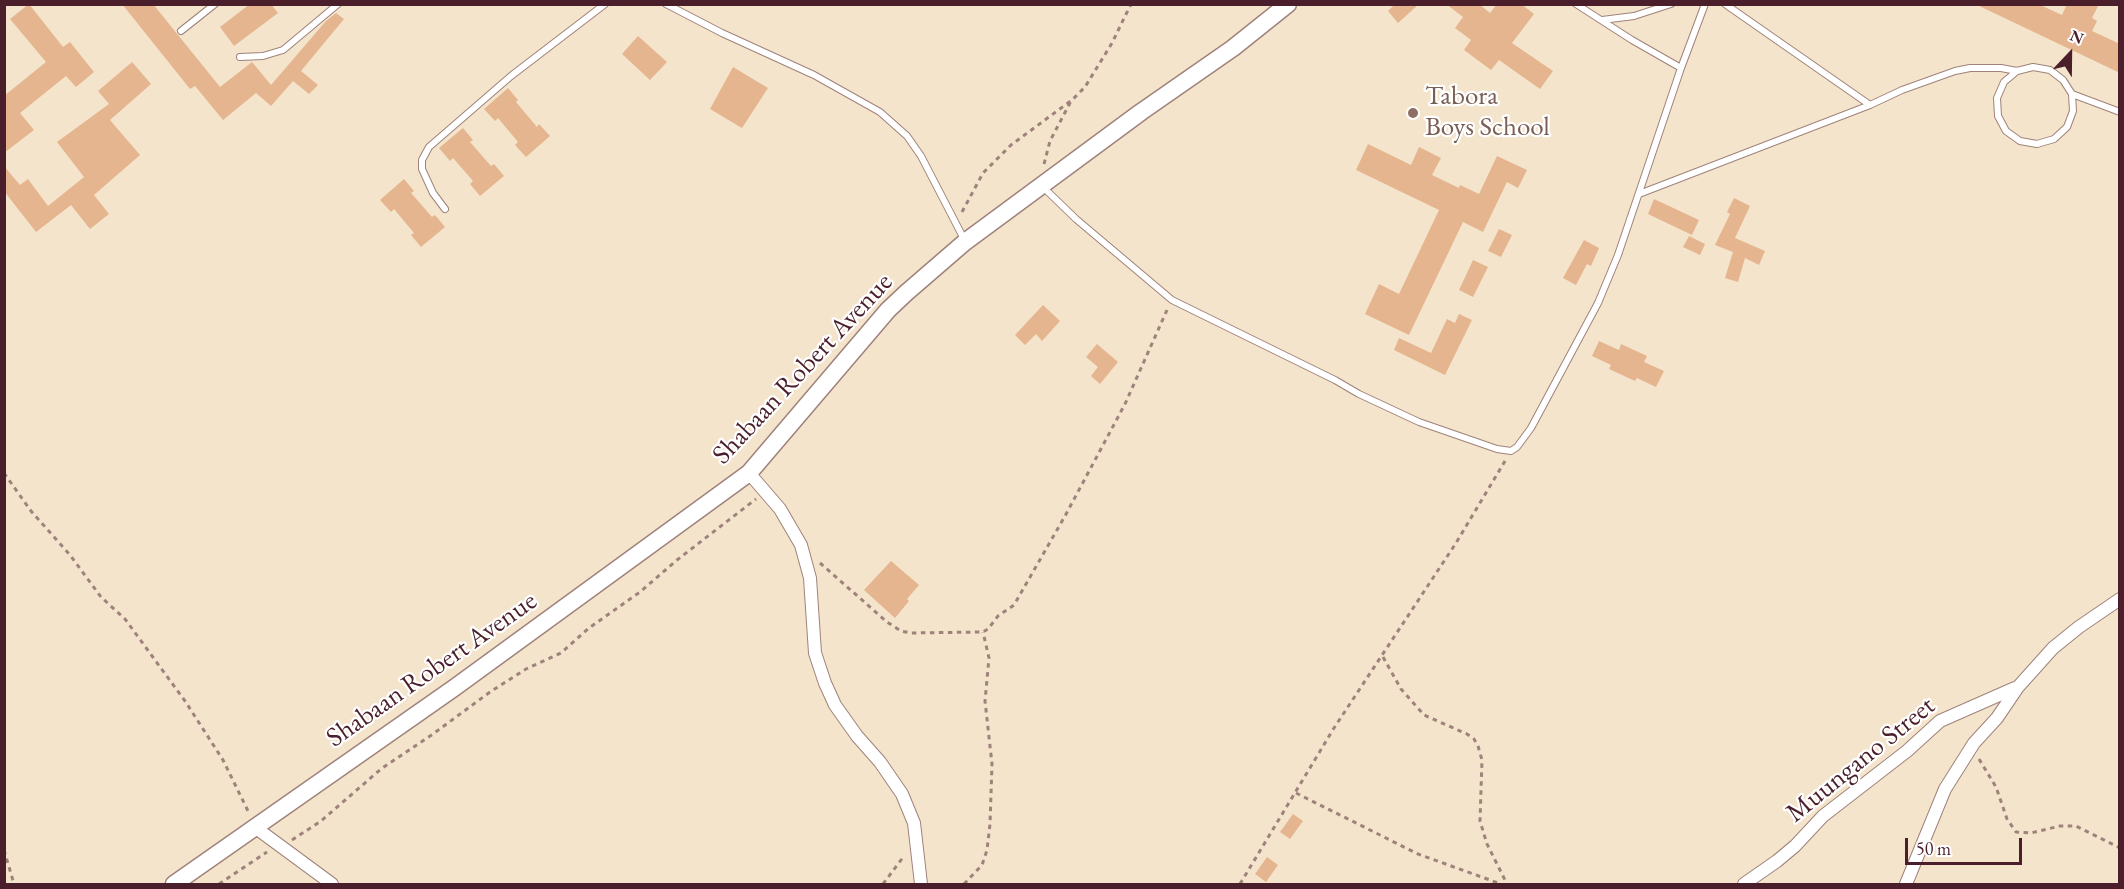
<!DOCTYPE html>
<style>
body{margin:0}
#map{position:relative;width:2124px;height:889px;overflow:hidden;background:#f4e4cb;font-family:"EB Garamond",serif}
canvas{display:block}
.frame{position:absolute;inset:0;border:6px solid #4a1f2b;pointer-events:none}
.north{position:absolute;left:2040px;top:24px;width:60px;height:60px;-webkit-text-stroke:4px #fff;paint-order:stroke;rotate:22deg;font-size:16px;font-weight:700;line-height:24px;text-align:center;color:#4a1f2b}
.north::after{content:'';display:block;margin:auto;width:21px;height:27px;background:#4a1f2b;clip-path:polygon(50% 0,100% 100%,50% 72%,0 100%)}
.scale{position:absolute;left:1905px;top:838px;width:117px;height:27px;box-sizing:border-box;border:3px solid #4a1f2b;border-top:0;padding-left:8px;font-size:18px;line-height:21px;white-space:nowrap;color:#4a1f2b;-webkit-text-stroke:4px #fff;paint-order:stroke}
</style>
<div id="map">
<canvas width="2124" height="889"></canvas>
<div class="frame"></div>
<div class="north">N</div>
<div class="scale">50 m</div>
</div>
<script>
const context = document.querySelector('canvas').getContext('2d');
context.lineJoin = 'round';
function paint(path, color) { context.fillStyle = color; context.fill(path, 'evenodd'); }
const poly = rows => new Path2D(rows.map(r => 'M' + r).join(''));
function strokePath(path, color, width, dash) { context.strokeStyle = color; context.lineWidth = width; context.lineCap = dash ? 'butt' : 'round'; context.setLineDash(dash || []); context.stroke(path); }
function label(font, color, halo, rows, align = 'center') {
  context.font = font + ' "EB Garamond",serif'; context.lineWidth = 4.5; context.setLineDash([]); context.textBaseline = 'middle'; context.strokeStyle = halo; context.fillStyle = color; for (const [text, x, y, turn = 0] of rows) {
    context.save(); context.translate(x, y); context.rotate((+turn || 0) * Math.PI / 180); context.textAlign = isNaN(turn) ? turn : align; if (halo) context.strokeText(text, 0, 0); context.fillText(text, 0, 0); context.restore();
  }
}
paint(poly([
 [29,4,63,47,70,42,94,72,76,87,66,76,20,113,34,130,4,153,4,96,46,62,10,19],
 [122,4,153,4,220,87,252,62,271,85,326,21,336,13,344,19,301,71,318,85,309,94,293,81,271,106,256,93,223,120,195,86,190,89],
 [250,4,271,4,278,13,234,46,220,27],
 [1395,4,1419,4,1398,23,1388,11],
 [1446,4,1479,4,1490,13,1497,4,1521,4,1534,14,1512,43,1553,71,1540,89,1499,60,1491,70,1464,50,1471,40,1455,28,1463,17],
 [1975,4,2038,4,2062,15,2067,4,2099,4,2092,18,2097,21,2092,31,2120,44,2120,73],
 [638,36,667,62,650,80,622,54],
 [132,62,151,84,110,120,140,155,94,195,109,214,90,229,71,205,36,232,4,191,4,166,20,185,28,179,48,206,84,177,57,142,109,104,98,91],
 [733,67,768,88,742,128,710,109],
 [508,88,518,100,516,102,537,127,539,124,550,136,526,157,515,145,518,142,498,118,495,121,484,109],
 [463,128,473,140,470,142,491,166,494,164,504,176,480,196,470,184,473,181,453,158,450,161,439,148],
 [1368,144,1411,165,1419,147,1441,158,1432,175,1459,188,1460,185,1479,194,1497,156,1527,170,1518,188,1507,182,1483,232,1463,222,1409,335,1365,314,1379,284,1399,294,1439,210,1356,170],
 [404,179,414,191,411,193,432,217,435,215,445,227,421,247,411,235,414,233,394,209,391,212,380,200],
 [1734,198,1750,206,1735,238,1765,251,1759,265,1745,258,1738,282,1725,278,1733,252,1715,245,1730,214,1727,212],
 [1654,199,1699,220,1692,235,1648,214],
 [1499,229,1512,235,1501,257,1488,251],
 [1689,236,1705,244,1700,255,1683,247],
 [1584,240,1599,248,1591,266,1587,264,1576,285,1563,278],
 [1473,260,1488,267,1473,297,1459,290],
 [1043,305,1060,321,1042,341,1036,334,1025,345,1015,335],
 [1459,314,1472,320,1445,375,1394,350,1399,338,1431,353,1447,319,1455,323],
 [1599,341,1619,350,1621,344,1647,356,1644,362,1664,371,1656,387,1637,378,1635,381,1609,369,1611,365,1592,356],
 [1097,344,1118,362,1100,384,1091,376,1098,367,1086,357],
 [891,561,919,585,907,599,909,601,895,618,864,590],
 [1293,814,1303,821,1290,839,1280,832],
 [1267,857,1278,865,1266,882,1255,874]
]), '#e5b58f');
const service = poly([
 [666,4,722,33,814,75,880,112,907,136,921,156,965,241],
 [1576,4,1632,40,1681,68],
 [1725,4,1870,105],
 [1602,20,1634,16,1671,4],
 [181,31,215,4],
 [240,57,263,56,283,50,338,4],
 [2072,94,2120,112],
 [1043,187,1076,219,1172,300,1335,380,1359,394,1419,422,1497,449,1511,451,1517,447,1531,428,1598,303,1618,255,1681,68,1705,4],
 [1639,194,1870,105,1902,90,1955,71,1970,68,2001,68,2017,71,2033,67,2050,70,2063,80,2072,94,2073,111,2067,127,2054,139,2037,144,2020,141,2006,131,1998,116,1997,98,2004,82,2017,71],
 [445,209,433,193,422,169,422,160,429,147,511,76,605,4]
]);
const minor = poly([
 [749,473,780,509,801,545,810,578,815,653,825,683,835,705,857,736,880,762,902,794,914,823,921,884],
 [256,828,332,884],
 [1744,884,1777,861,1795,846,1823,816,1907,751,1940,721,2015,688],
 [1906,884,1945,789,1974,743,1997,718,2018,687,2053,648,2079,627,2120,599]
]);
const tertiary = poly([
 [174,884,454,688,749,473,888,310,906,293,965,242,1141,112,1233,48,1288,4]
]);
strokePath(service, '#9f827b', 8);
strokePath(minor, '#9f827b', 14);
strokePath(tertiary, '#9f827b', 19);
strokePath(poly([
 [1044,164,1050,141,1071,101],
 [962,212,983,173,1011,145,1072,100,1085,87,1112,43,1131,4],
 [4,473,31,511,70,555,101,597,125,619,185,701,223,760,249,813],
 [820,563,887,622,901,631,911,633,983,632,988,629,998,616,1014,605,1065,516,1125,404,1167,310],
 [1383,657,1401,689,1424,715,1467,734,1474,739,1478,746,1482,760,1480,821,1487,844,1507,884],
 [1979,759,1996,787,2007,819,2016,832,2031,833,2060,826,2076,826,2120,848],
 [1296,793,1418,854,1501,884],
 [292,840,321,821,381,769,433,734,490,692,526,669,561,653,589,628,640,592,677,560,756,499],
 [4,850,14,884],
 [219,884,267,852],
 [883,884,904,856],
 [964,884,982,865,987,850,990,824,992,764,985,701,989,658,983,632],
 [1240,884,1334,728,1456,543,1505,461]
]), '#9f827b', 3, [4.5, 4.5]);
strokePath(service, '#fff', 6);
strokePath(minor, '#fff', 12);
strokePath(tertiary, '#fff', 16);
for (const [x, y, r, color] of [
 [1413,113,6,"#8d6e63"]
]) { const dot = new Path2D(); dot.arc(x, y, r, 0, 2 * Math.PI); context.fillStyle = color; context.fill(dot); strokePath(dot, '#fff', 2); }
label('27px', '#785e54', '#fff', [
 ["Tabora",1425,97],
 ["Boys School",1425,128]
], 'left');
label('27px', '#4a1f2b', '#fff', [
 ["Shabaan Robert Avenue",803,369,-47],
 ["Shabaan Robert Avenue",432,670,-35],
 ["Muungano Street",1861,760,-39]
]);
</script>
